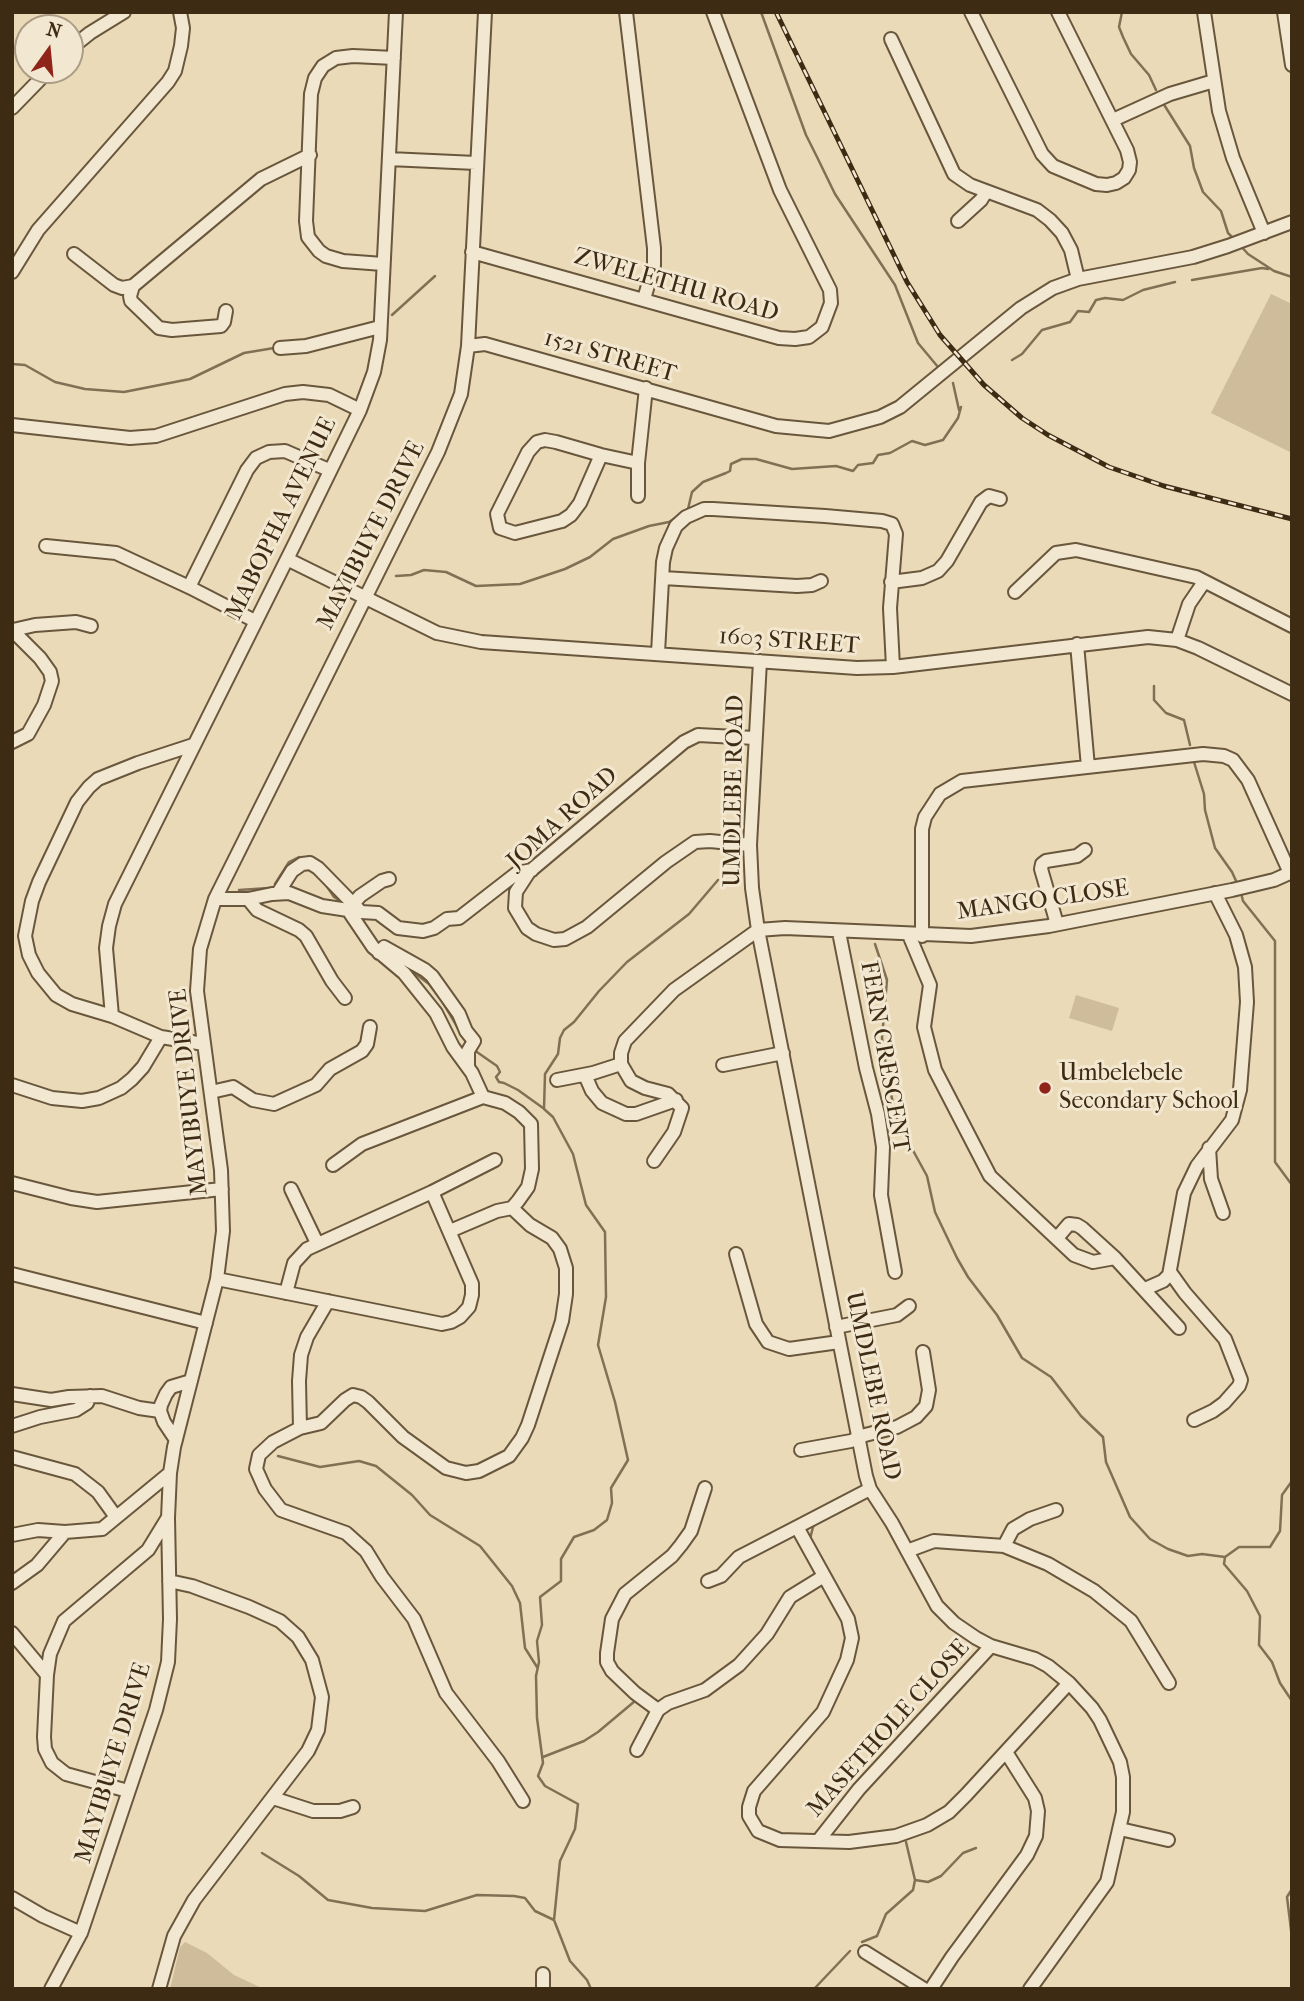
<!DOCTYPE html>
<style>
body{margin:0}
#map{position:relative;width:1304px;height:2001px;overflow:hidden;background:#ebdab7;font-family:"IM FELL French Canon",serif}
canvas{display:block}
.frame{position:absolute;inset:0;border:14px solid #3e2b14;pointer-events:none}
.north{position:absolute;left:14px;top:14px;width:70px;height:70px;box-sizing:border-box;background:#f2e7d0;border:2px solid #aa9c85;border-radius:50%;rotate:15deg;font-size:19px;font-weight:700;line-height:28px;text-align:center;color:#3e2b14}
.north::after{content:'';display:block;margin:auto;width:24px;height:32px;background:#8f2418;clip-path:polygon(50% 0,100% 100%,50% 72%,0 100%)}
</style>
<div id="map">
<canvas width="1304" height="2001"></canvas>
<div class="frame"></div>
<div class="north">N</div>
</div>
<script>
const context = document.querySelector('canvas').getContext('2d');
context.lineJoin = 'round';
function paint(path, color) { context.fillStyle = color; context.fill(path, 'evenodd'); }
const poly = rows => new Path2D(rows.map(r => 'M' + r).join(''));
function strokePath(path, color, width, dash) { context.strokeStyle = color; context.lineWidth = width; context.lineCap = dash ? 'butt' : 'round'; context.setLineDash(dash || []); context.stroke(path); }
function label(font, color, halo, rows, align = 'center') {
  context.font = font + ' "IM FELL French Canon",serif'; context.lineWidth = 6; context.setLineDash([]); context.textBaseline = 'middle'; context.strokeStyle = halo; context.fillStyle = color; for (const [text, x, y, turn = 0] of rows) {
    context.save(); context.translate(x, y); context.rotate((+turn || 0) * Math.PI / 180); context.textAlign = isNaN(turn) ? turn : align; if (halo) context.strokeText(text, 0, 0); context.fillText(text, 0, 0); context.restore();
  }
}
paint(poly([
 [1271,294,1292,304,1292,448,1290,452,1211,413],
 [1076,995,1119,1008,1112,1031,1069,1018],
 [185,1942,207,1953,234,1975,264,1989,170,1989,180,1947]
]), '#cebc9b');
strokePath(poly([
 [761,12,806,135,817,157,835,194,895,285,918,343,938,367],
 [1122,12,1119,27,1123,37,1131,54,1149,75,1156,90],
 [1163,103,1190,146,1194,168,1203,192,1221,211,1228,233,1235,240],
 [1240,245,1248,254,1274,271],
 [1274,271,1292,277],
 [1192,280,1262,268,1268,269],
 [392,315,435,276],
 [1012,360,1022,354,1042,330,1070,322,1078,311,1089,312,1096,300,1105,298,1123,300,1143,290,1175,282],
 [12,364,25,365,55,382,85,389,124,392,190,379,244,353,274,348],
 [953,383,959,410],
 [688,509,692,492,703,482,726,473,730,471,731,464,742,459,756,459,792,469,836,466,853,471,858,465,873,463,878,455,890,453,912,441,925,445,943,440,958,418,961,407],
 [396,576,411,575,424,570,446,572,476,586,520,584,565,569,590,557,613,539,649,526,669,522,680,515],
 [1154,686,1154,700,1166,713,1184,720,1190,745],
 [1194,762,1204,794,1205,810,1215,848,1232,872,1237,883],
 [311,870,322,880],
 [275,884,289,862,299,857],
 [326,885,334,897,345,904],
 [239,890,269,888],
 [1241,893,1243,901,1275,941,1275,1162,1292,1185],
 [360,917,370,932],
 [875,944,887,980,882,1038,889,1086,898,1123,927,1176,935,1212,957,1258,968,1277,997,1315,1022,1358,1051,1377,1081,1416,1103,1437,1106,1462,1130,1517,1150,1539,1168,1549,1188,1556,1202,1554,1225,1557],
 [405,966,429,984,442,1001,468,1045],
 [474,1050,497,1066,500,1072,496,1077,499,1082,504,1083,518,1090,543,1108],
 [278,1456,320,1467,359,1461,376,1466,412,1495,430,1515,480,1546,512,1586,520,1603,525,1648,537,1667],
 [1292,1481,1282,1495,1280,1531,1270,1547,1239,1547,1225,1557,1224,1564,1247,1591,1260,1616,1259,1645,1272,1662,1280,1683,1292,1701],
 [810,1539,813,1527,816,1523],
 [543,1757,584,1741,598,1732,635,1701],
 [262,1853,299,1876,328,1900,372,1908,425,1911,477,1895,514,1896,525,1898,535,1911,554,1920],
 [915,1880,928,1882,941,1876,963,1853,976,1848],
 [1292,1889,1287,1897,1292,1938],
 [862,1942,877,1936,886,1914,913,1890,915,1880,906,1842],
 [591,1989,587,1980,570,1961,554,1920,560,1861,575,1829,578,1804,545,1786,538,1776,543,1763,537,1718,536,1676,539,1662,537,1641,542,1625,540,1597,561,1581,561,1559,574,1537,594,1530,607,1520,612,1503,611,1488,628,1460,615,1402,598,1345,606,1297,605,1232,586,1205,573,1154,553,1117,544,1109,545,1074,558,1054,560,1038,564,1030,574,1022,599,991,627,962,689,914,718,880],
 [814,1989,850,1951]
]), '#827055', 2.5);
const minor = poly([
 [626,12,654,248,654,265,644,299],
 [971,12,1042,154,1053,166,1096,184,1107,185,1116,183,1124,178,1129,170,1130,162,1127,150,1058,12],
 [1204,12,1219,111,1233,158,1264,233],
 [1284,12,1292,65],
 [891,39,954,174,970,185,1037,210,1050,220,1062,233,1071,250,1078,279],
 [70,49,90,33,124,12],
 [12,108,49,70],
 [1113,120,1170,94,1214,81],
 [389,159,476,163],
 [958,221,981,200,986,192],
 [472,252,779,338,795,339,809,337,822,327,831,303,830,290,780,190,713,12],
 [74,254,114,285,122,288,133,286,130,296,131,301,159,328,172,330,221,326,224,322,226,311],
 [383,264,343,261,326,256,319,251,308,237,306,221,311,94,315,78,323,66,336,58,353,56,394,58],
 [12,272,38,230,168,82,175,71,181,46,183,28,180,12],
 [133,286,261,179,310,155],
 [468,346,485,344,776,426,829,431,880,417,900,407,1021,308,1053,288,1078,279,1193,257,1228,246,1292,222],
 [280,348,306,346,380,327],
 [12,425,130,438,156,436,285,394,303,392,329,395,360,410],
 [601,455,580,503,571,515,562,521,515,533,500,528,497,514,528,452,537,442,545,440,556,442,601,455,638,463],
 [638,496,638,463,646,388],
 [46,546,116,553,189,587,255,621],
 [287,559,437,633,481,642,857,668,893,667,1148,637,1177,640,1198,648,1292,694],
 [663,578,797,586,812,585,821,581],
 [891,582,922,578,938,571,947,561,981,502,989,496,1000,499],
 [189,587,247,470,256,458,269,452,285,451,329,470],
 [1015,592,1056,553,1076,550,1196,577,1292,626],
 [12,630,40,658,50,672,52,681,44,705,28,734,12,742],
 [13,630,35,625,76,622,91,626],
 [1177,640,1189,604,1204,582],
 [1077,644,1088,767],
 [658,653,663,562,666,548,676,526,686,517,704,509,713,509,825,516,882,521,892,524,896,534,890,608,893,667],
 [760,661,750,845,752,888,758,930,866,1476,870,1489,892,1523,937,1606,954,1623,976,1638,991,1646,1035,1659,1048,1666,1069,1683,1092,1708,1100,1720,1120,1762,1123,1777,1123,1812,1107,1882,1030,1989],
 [193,745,138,763,98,779,89,787,77,802,39,882,32,901,25,936,29,955,38,973,56,995,72,1004,112,1016,161,1037,204,1044],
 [750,845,710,841,695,842,666,862,587,927,565,939,554,940,536,934,527,928,515,908,516,892,529,872,684,742,698,735,755,738],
 [278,893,292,871,302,864,310,863,318,868,361,912,378,913,398,928,423,931,434,928,447,919,459,918,517,873,532,870],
 [215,899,248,899,257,910,299,930,306,936,332,981,345,998],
 [248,899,272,894,289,893,322,906,348,910,373,947,404,973,436,1013,453,1047,472,1073,483,1097,505,1103,519,1112,531,1124,532,1169,528,1187,518,1201,512,1208,497,1211,450,1231],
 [349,909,360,896,382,881,389,879],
 [1057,924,1041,869,1042,864,1046,861,1077,856,1085,850],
 [839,932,866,1068,878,1114,883,1147,881,1195,895,1272],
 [909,935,930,985,924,1027,935,1070,990,1176,1074,1255,1093,1262,1115,1258],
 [922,936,922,829,925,817,940,794,962,781,1203,754,1224,756,1233,760,1248,780,1290,873],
 [379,953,384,947,425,970,432,976,459,1014,466,1031,474,1041,468,1051,468,1066],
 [112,1016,106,948,109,926,115,904,294,545,360,410,374,372,380,340,396,12],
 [723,1065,783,1053],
 [585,1075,592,1091,602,1103,626,1114,636,1114,676,1100],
 [557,1080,593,1073,621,1064],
 [12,1085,52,1098,82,1101,99,1098,121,1088,132,1079,143,1067,161,1037],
 [211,1092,233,1087,253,1100,274,1104,316,1085,330,1069,362,1051,367,1044,370,1027],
 [1209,1148,1211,1179,1223,1213],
 [654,1161,674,1132,682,1108,668,1094,645,1088,631,1081,621,1064,621,1053,625,1041,674,990,758,930,785,928,971,936,1049,926,1232,890,1274,880,1292,872],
 [333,1165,362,1144,483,1097],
 [12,1183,71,1198,97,1202,222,1189],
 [291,1189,317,1243],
 [512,1208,530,1225,552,1238,560,1249,566,1268,566,1294,562,1321,528,1425,522,1438,509,1456,479,1471,466,1473,446,1468,403,1437,368,1402,361,1397,353,1395,345,1400,321,1423,300,1428,273,1442,259,1455,256,1469,265,1489,281,1510,346,1533,366,1551,382,1577,414,1619,446,1693,498,1761,523,1801],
 [1057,1238,1069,1224,1077,1225,1082,1228,1115,1258,1179,1328],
 [736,1254,756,1324,768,1342,789,1349,839,1342],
 [1170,1272,1185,1293,1225,1339,1241,1380,1239,1386,1224,1403,1213,1411,1194,1420],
 [12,1274,206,1323],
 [217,1279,442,1324,451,1322,460,1317,469,1307,472,1295,472,1284,432,1192],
 [1145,1289,1163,1281,1169,1275,1184,1193,1197,1166,1232,1120,1240,1090,1247,1002,1245,967,1236,935,1215,893],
 [286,1293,294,1263,307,1249,432,1192,495,1160],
 [836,1327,897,1315,909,1306],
 [12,1394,51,1400,69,1397,102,1396,139,1408,160,1411],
 [12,1426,40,1417,76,1410,87,1403,90,1396],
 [300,1428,299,1381,301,1355,307,1337,328,1301],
 [176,1440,164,1422,160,1411,161,1405,166,1394,171,1387,191,1381],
 [801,1450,851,1441,865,1435,897,1427,916,1417,926,1406,929,1390,923,1352],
 [12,1457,75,1474,98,1492,116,1517],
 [870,1489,797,1527,848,1619,852,1638,847,1660,823,1712,754,1791,749,1807,749,1816,758,1831,780,1840,849,1842,896,1836,927,1825,949,1812,966,1795,1069,1683],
 [12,1535,38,1530,65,1532,102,1529,170,1473],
 [1004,1546,1013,1529,1030,1519,1056,1510],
 [907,1551,934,1541,1004,1546,1048,1564,1094,1591,1131,1621,1169,1683],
 [708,1581,721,1576,739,1557,797,1527],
 [12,1583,37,1565,65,1532],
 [12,1633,47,1675],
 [658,1710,668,1703,705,1690,739,1665,767,1634,790,1597,824,1576],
 [637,1750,658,1710,635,1693,612,1671,607,1662,607,1653,612,1619,625,1594,672,1556,681,1545,691,1531,705,1488],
 [128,1791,66,1774,52,1763,45,1749,44,1737,47,1675,50,1654,64,1621,148,1550,167,1519],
 [273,1798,313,1811,340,1811,353,1807],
 [1120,1829,1168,1840],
 [818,1841,859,1789,991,1646],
 [12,1898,43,1916,81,1933],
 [865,1952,924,1989],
 [543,1974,543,1989],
 [51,1989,81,1933,156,1710,168,1662,170,1619,168,1518,170,1473,174,1447,217,1279,223,1231,221,1170,197,991,200,949,215,899,438,452,461,394,468,346,485,12],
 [159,1989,174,1936,194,1900,308,1751,318,1730,322,1697,312,1660,298,1637,280,1621,249,1607,192,1586,169,1581],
 [931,1989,952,1957,1027,1855,1036,1836,1038,1811,1035,1798,1006,1752]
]);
strokePath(minor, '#69573d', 16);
strokePath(minor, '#f2e7d0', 12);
const rail = poly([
 [776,12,907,282,940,335,984,385,1022,418,1048,435,1109,467,1164,486,1292,519]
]);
strokePath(rail, '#3e2b14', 5);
strokePath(rail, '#f2e7d0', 2.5, [8]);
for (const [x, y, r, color] of [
 [1045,1088,7,"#8f2418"]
]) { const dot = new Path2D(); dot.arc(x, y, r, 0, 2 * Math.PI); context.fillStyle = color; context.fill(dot); strokePath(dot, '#f2e7d0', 2.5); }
label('24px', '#3e2b14', '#f2e7d0', [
 ["ZWELETHU ROAD",676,286,16],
 ["1521 STREET",610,357,16],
 ["MABOPHA AVENUE",282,519,-64],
 ["MAYIBUYE DRIVE",372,536,-63],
 ["1603 STREET",789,642,4],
 ["UMDLEBE ROAD",735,791,-89],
 ["JOMA ROAD",563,819,-42],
 ["MANGO CLOSE",1043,901,-8],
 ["FERN CRESCENT",884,1057,80],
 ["MAYIBUYE DRIVE",190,1092,-96],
 ["UMDLEBE ROAD",872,1386,78],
 ["MASETHOLE CLOSE",889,1729,-48],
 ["MAYIBUYE DRIVE",114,1763,-73]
]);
label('24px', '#3e2b14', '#f2e7d0', [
 ["Umbelebele",1059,1074],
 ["Secondary School",1059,1102]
], 'left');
</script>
